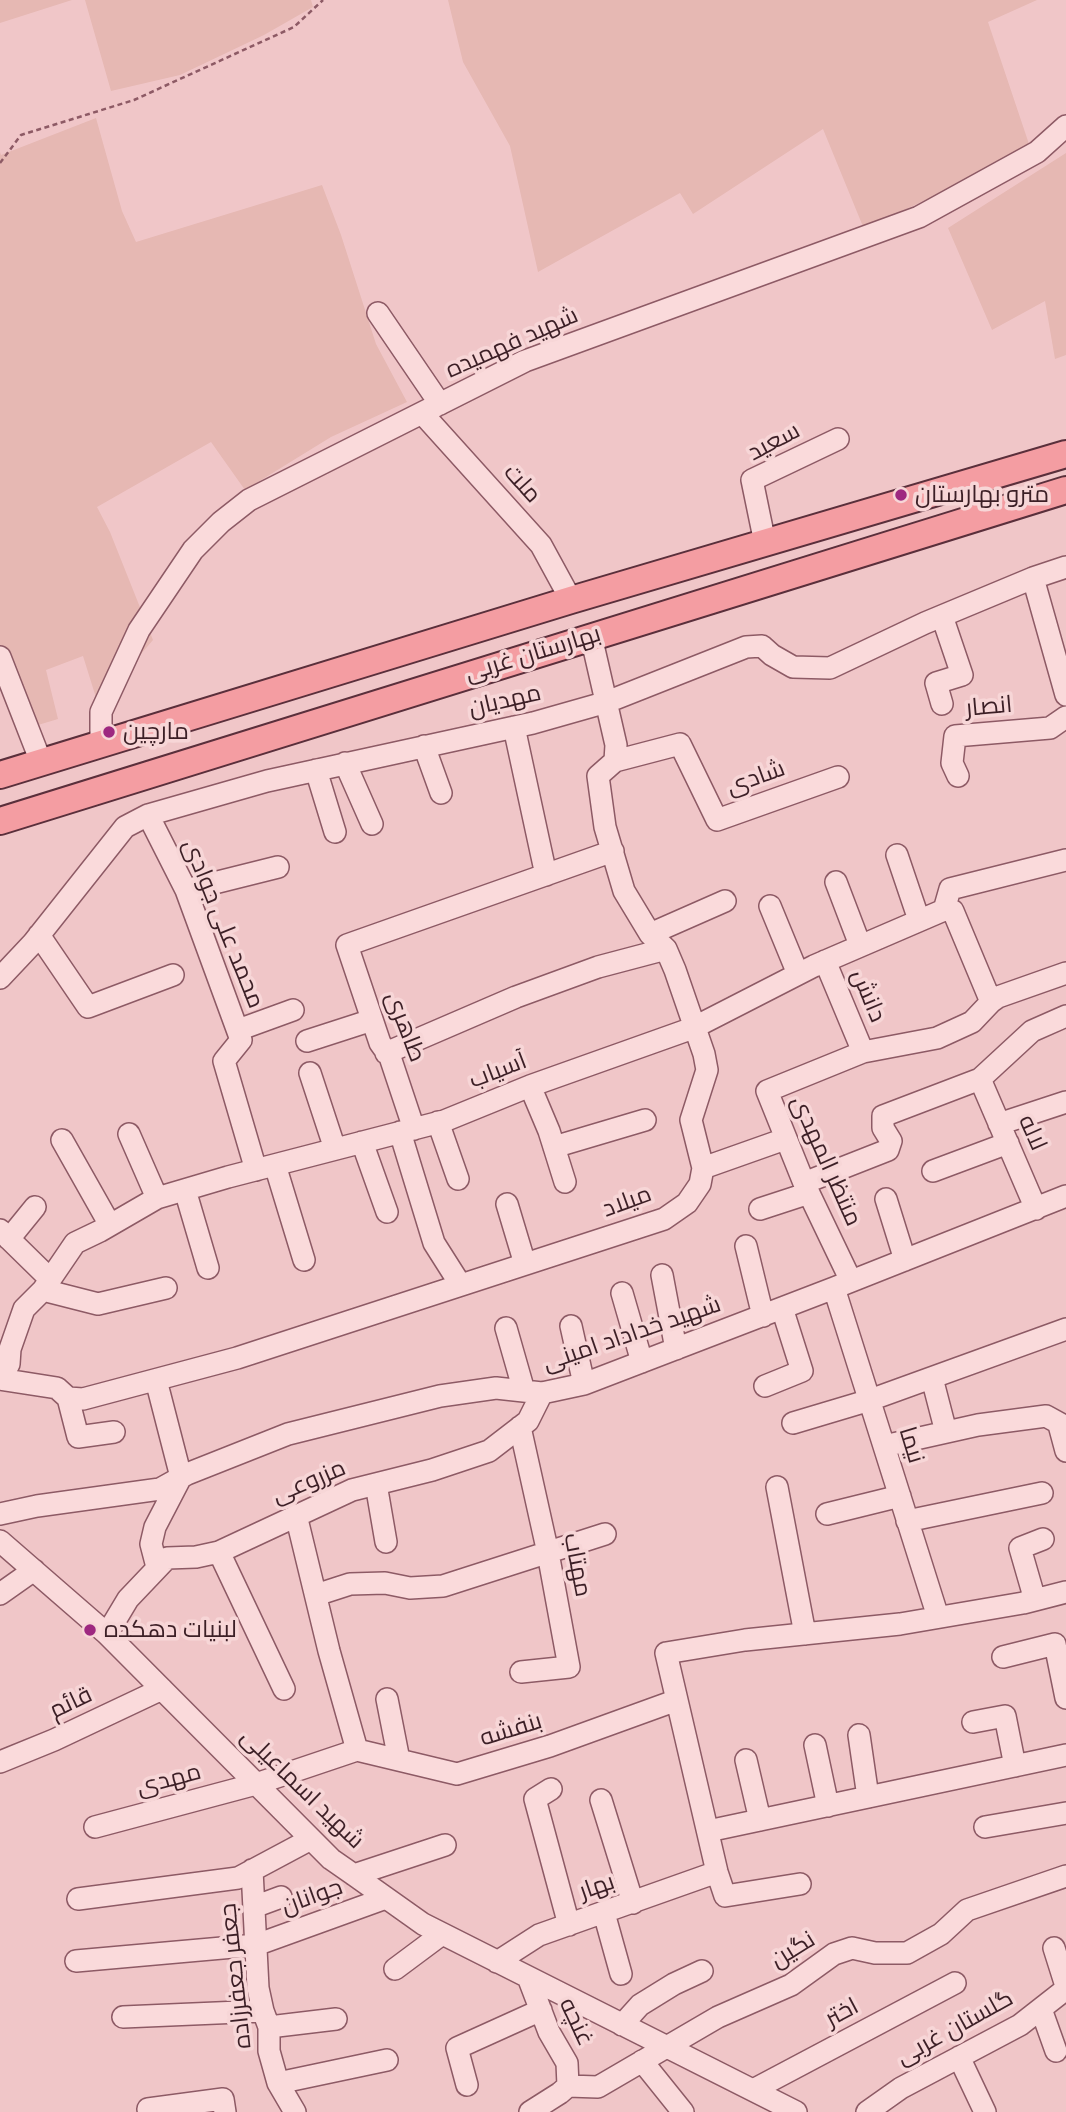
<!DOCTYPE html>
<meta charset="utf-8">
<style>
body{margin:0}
canvas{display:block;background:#f0c6c8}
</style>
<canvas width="1066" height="2112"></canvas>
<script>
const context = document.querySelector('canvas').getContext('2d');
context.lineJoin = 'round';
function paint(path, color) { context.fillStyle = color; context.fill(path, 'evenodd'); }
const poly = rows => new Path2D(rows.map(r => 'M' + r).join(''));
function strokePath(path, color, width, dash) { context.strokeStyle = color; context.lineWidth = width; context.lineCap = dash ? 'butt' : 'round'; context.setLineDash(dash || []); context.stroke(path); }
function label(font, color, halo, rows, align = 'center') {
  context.font = font + ' Merriweather,Cairo,serif'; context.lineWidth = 7; context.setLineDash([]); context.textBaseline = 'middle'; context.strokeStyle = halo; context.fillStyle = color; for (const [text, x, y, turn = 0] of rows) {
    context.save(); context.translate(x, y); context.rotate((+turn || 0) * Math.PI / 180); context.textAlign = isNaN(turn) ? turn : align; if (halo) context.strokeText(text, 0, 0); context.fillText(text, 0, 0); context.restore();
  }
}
paint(poly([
 [0,0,72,0,0,23],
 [85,0,311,0,313,7,264,35,180,75,111,91],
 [448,0,1037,0,988,22,1031,150,864,229,823,129,693,214,680,193,538,272,510,146,463,62],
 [96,118,122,211,136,242,322,185,341,235,376,344,407,402,331,437,245,490,211,442,97,507,110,532,153,640,98,704,83,656,46,670,58,719,38,725,0,645,0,152,1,155],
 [1066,153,1066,355,1055,359,1045,301,992,330,948,228]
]), '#e6b8b3');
const minor = poly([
 [378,313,440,404],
 [422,413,541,545,571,600],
 [765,543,752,480,838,439],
 [1033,578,1066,695],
 [942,616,962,675,936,683,942,704],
 [0,657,41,762],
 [514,727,546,875],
 [101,743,101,712,139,630,193,550,221,522,249,500,525,361,919,217,1037,152,1066,126],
 [424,746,441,793],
 [615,761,680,744,717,820,838,777],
 [345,763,372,824],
 [316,770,335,832],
 [958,776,952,763,955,736,1050,728,1066,717],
 [148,815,186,890,241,1040,224,1061,256,1170],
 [897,855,919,920],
 [836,882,860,945],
 [186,890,278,867],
 [770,906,798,974],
 [944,910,950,889,1066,860],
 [944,910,953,911,991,1002],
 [650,934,725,901],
 [39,935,88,1007,173,975],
 [825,961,863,1052],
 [0,978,33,943,125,827,148,815,267,781,533,723,607,702,746,647,762,646,772,655,793,667,830,668,925,623,1033,578,1066,567],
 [238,1030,293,1010],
 [307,1041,372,1020],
 [386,1053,516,997,598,967,666,949],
 [310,1073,335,1149],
 [980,1079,1036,1209],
 [530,1086,549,1131,565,1182],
 [438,1122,458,1179],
 [999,1124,1066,1102],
 [414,1129,390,1057,380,1043,347,945,613,851],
 [400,1132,434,1243,460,1284],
 [129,1134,157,1198],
 [62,1140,110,1225],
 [362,1142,387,1212],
 [554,1147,645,1120],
 [275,1165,304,1260],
 [703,1168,785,1139],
 [933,1171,1008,1143],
 [804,1183,888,1150,891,1141,883,1128,883,1116,980,1079,1032,1031,1066,1016],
 [185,1190,208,1268],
 [886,1199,905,1260],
 [507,1204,525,1264],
 [760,1209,809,1193],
 [0,1230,50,1279],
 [9,1239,35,1207],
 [746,1246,763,1316],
 [662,1275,676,1349],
 [851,1281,804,1183,767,1091,863,1052,937,1038,972,1022,991,1002,998,997,1066,973],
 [834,1288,938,1617],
 [43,1290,98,1304,166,1288],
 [622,1293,642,1362],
 [571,1326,584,1384],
 [506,1328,524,1391],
 [0,1378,9,1364,10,1349,24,1309,43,1290,75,1243,100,1231,157,1198,228,1177,444,1121,530,1086,693,1028,814,966,944,910],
 [932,1378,946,1432],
 [0,1379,57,1388,68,1398,83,1399,237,1358,664,1219,687,1203,700,1184,703,1168,691,1120,707,1070,704,1054,675,970,666,949,650,934,624,891,605,827,598,776,615,761,616,745,591,636],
 [156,1380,181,1477,155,1527,151,1544,157,1567],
 [765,1386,802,1371,782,1308],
 [68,1398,78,1437,114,1432],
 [793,1423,870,1400,1066,1329],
 [1059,1425,1066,1451],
 [520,1427,548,1553,569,1667,521,1672],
 [884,1446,978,1425,1046,1416,1066,1427],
 [376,1484,386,1542],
 [777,1487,805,1634],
 [0,1514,37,1506,160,1489,187,1474,288,1434,440,1396,496,1388,542,1393,584,1384,834,1288,1066,1196],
 [827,1514,900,1496],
 [296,1515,329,1651,357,1750],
 [907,1521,1042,1493],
 [0,1541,107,1634,331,1859,354,1875,423,1924,796,2112],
 [219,1552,284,1689],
 [0,1594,34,1570],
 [316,1595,350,1584,385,1583,410,1588,443,1586,605,1534],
 [1035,1600,1020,1548,1043,1539],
 [107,1634,128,1599,167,1558,196,1557,219,1552,352,1490,432,1470,489,1451,528,1421,542,1393],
 [1003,1657,1055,1644,1066,1698],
 [387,1699,399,1760],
 [973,1722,1005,1716,1015,1766],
 [859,1735,868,1797],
 [815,1745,828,1806],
 [357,1750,457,1774,550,1746,677,1700],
 [746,1760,760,1820],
 [0,1762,54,1740,162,1689],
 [551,1789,535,1799,569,1925],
 [601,1800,633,1903],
 [95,1827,256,1784,357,1750],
 [985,1827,1066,1813],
 [708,1831,1066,1755],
 [252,1870,258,1988,263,2011,269,2027,269,2051,278,2083,295,2112],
 [354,1875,445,1845],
 [800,1884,725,1896,717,1872,666,1653,745,1640,900,1624,1023,1603,1066,1592],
 [78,1899,238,1878,311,1839],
 [254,1907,281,1897],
 [604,1913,621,1974],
 [1054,1948,1066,1986],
 [76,1961,256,1945,386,1898],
 [497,1962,539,1935,717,1872],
 [395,1969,442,1934],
 [528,1977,549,2032,567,2063,568,2086,560,2093,530,2112],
 [1041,2009,1056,2051],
 [123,2017,263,2011],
 [622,2025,640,2005,674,1984,702,1971],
 [269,2027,336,2019],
 [959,2057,985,2112],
 [642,2061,683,2112],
 [278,2083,387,2060],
 [467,2085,457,2048,541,2010],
 [568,2086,598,2087,718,2017,791,1985,834,1954,852,1948,875,1953,907,1953,941,1934,967,1910,1066,1876],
 [753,2090,955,1983],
 [148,2109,223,2099,225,2112],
 [867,2112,901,2088,1020,2025,1066,1989]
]);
const major = poly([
 [0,775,571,600,1066,454],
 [0,821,1066,490]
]);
strokePath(minor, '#8d5a65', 24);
strokePath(major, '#5a2f3b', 30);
strokePath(poly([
 [0,163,21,135,134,100,294,27,323,0]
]), '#8d5a65', 2.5, [5, 3.5]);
strokePath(minor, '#fadadb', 21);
strokePath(major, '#f49da2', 26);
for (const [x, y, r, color] of [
 [901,495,7,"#9e2880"],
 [109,732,7,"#9e2880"],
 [90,1630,7,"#9e2880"]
]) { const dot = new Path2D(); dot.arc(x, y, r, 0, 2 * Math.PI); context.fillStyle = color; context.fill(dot); strokePath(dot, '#f7d6d7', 2.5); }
label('24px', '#3c1f26', '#f7d6d7', [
 ["شهید فهمیده",512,343,-24],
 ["سعید",774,442,-28],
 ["ملت",522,484,48],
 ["بهارستان غربی",533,654,-17],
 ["مهدیان",505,701,-13],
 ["انصار",989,707,-5],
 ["شادی",756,778,-20],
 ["محمد علی جوادی",223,924,68],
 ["دانش",868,996,67],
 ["طاهری",405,1027,69],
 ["آسیاب",498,1071,-21],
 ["لاله",1032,1133,66],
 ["منتظر المهدی",826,1161,66],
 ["میلاد",627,1202,-20],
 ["شهید خداداد امینی",632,1334,-19],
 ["نیما",911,1445,73],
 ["مزروعی",309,1482,-23],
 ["مهتاب",577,1565,79],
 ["قائم",71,1703,-25],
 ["بنفشه",511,1730,-17],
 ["مهدی",169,1780,-15],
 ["شهید اسماعیلی",302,1789,44],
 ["بهار",597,1887,-19],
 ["جوانان",312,1897,-20],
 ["نگین",793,1950,-32],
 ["جعفر جعفرزاده",236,1976,-96],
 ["اختر",842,2013,-28],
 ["غنچه",576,2022,65],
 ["گلستان غربی",955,2028,-29]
]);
label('24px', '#3c1f26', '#f7d6d7', [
 ["مترو بهارستان",915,495],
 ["مارچین",123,732],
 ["لبنیات دهکده",104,1630]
], 'left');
</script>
